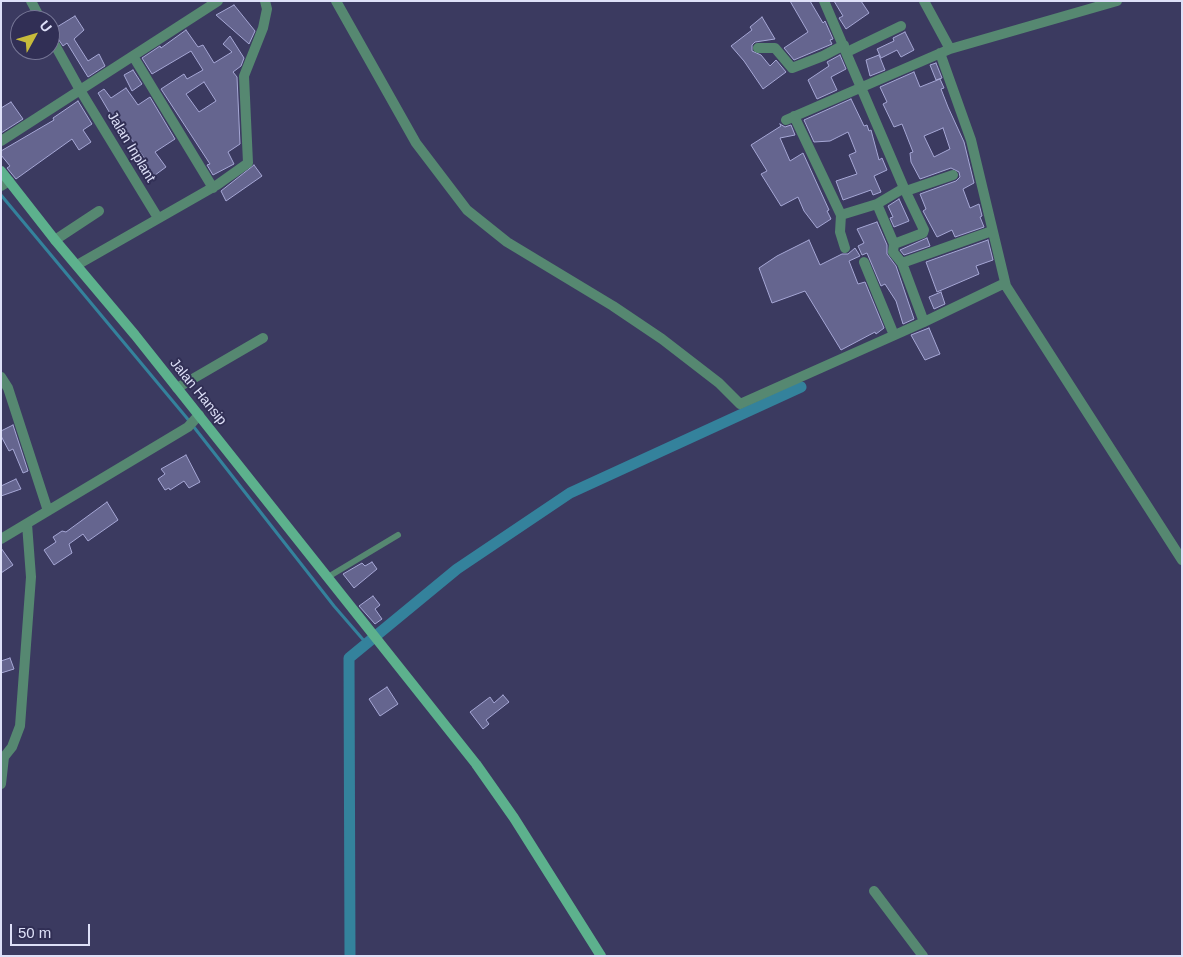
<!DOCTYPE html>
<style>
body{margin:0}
#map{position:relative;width:1183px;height:957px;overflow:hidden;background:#3b3a60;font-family:Helvetica,sans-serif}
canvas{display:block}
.frame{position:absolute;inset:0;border:2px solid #dee0f8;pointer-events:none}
.north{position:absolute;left:10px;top:10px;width:50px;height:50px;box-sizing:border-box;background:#312f55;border:1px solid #767696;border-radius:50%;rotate:51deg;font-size:14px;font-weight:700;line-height:20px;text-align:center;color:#dee0f8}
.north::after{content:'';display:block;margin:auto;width:18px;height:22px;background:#c7bb3b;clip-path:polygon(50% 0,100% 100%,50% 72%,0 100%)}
.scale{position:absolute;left:10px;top:924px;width:80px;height:22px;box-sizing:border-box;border:2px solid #dee0f8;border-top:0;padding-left:6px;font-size:15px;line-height:18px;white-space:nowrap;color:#dee0f8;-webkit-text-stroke:4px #312f55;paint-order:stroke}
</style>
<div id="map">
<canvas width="1183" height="957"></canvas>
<div class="frame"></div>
<div class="north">U</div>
<div class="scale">50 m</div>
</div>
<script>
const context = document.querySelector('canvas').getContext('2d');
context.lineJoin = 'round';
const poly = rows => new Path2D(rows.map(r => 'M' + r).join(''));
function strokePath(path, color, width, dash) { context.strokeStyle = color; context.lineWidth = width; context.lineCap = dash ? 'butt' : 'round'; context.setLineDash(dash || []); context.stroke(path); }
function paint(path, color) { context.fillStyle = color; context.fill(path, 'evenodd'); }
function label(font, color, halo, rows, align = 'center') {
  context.font = font + ' Helvetica,sans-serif'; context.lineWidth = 4; context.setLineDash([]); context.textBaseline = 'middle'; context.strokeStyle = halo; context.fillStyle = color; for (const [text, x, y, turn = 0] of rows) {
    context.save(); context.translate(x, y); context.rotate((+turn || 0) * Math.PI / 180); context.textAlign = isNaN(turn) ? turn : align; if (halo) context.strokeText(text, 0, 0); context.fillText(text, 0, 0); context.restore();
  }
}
strokePath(poly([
 [1,195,186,417,334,606,366,643]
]), '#34829c', 3);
strokePath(poly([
 [350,956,349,658,457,569,570,493,801,387]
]), '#34829c', 11);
const building = poly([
 [790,1,810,1,823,23,825,21,833,39,830,40,832,44,794,60,784,48,808,32,790,1],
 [834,1,861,1,869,13,846,29,839,18,843,16,834,1],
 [234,5,255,31,249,44,216,15,234,5],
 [75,16,84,30,74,39,88,61,99,54,105,66,88,77,67,43,63,46,52,30,75,16],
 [762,17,775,39,755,42,752,45,752,51,761,55,770,66,776,60,786,72,763,89,744,61,731,46,752,30,750,27,762,17],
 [186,30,198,47,203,45,214,63,232,52,223,44,230,36,244,58,241,66,233,72,237,77,240,144,228,152,234,164,213,175,207,165,210,164,161,89,184,74,187,79,203,70,191,51,152,74,142,58,160,46,161,48,186,30],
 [204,82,216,101,199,112,186,94,204,82],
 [905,32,914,50,901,57,897,50,881,58,877,49,894,41,893,38,905,32],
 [840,55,846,69,831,77,837,90,817,99,808,80,829,66,827,62,840,55],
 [879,55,885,70,870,76,866,60,879,55],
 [936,63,942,78,936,80,930,65,936,63],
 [133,70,142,84,132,91,124,75,133,70],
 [914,72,920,87,940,79,944,88,941,89,948,107,964,142,974,183,963,189,970,208,979,204,982,216,980,217,984,227,955,237,952,230,937,237,923,211,926,209,920,194,956,181,960,177,959,172,951,168,920,179,911,162,910,153,913,152,902,124,894,127,883,104,887,102,880,87,914,72],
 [943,128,950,149,934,157,924,136,943,128],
 [126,88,138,105,150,97,175,139,155,152,166,167,151,178,140,163,145,159,125,130,121,132,98,93,104,89,111,98,126,88],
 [851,99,864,126,867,125,869,131,871,130,879,160,882,158,887,170,874,176,881,192,873,195,871,190,843,200,836,181,857,174,849,155,856,152,848,132,830,141,814,142,804,120,851,99],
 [78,101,92,124,83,130,91,142,79,150,72,139,16,179,7,168,10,166,1,155,1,151,54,120,53,118,78,101],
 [11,102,23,119,1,133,1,108,11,102],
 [780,124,785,127,791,125,795,135,780,138,790,161,803,153,829,210,827,211,831,219,817,228,804,211,798,197,781,206,761,174,767,171,751,145,781,126,780,124],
 [254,165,262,176,226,201,221,191,254,165],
 [899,199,909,221,894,227,890,218,893,217,888,206,899,199],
 [877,222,887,245,887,254,896,266,914,319,903,324,896,301,885,284,881,286,867,253,862,255,858,246,864,243,857,229,877,222],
 [927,238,930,246,904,255,900,250,927,238],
 [809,240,820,265,842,254,848,254,855,248,860,256,849,261,858,284,865,282,884,328,876,334,875,332,841,350,805,291,772,303,759,268,777,256,809,240],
 [988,240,993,260,976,266,979,274,937,292,926,262,988,240],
 [941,292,945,304,934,309,929,297,941,292],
 [929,328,940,354,925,360,911,335,929,328],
 [13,425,28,471,23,473,13,449,9,451,1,436,1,431,13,425],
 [186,455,200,482,189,488,184,481,170,490,169,488,165,490,158,479,165,474,161,469,186,455],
 [16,479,21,489,1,496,1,486,16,479],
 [107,502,118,520,88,541,83,534,69,544,72,553,54,565,44,550,56,542,53,537,62,531,66,532,107,502],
 [1,548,13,565,1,573,1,548],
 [372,562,377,569,354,588,343,574,362,563,365,566,372,562],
 [373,596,380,605,375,609,382,619,375,624,359,606,373,596],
 [10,658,14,669,1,673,1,661,10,658],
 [387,687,398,704,380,716,369,699,387,687],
 [503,695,509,702,486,720,489,724,483,729,470,712,490,697,494,703,503,695]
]);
paint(building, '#65658f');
strokePath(building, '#a6a7d5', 1);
strokePath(poly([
 [328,577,398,535]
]), '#568871', 6);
strokePath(poly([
 [31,1,41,20],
 [336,1,416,143,467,210,507,242,613,306,662,339,719,383,740,404,924,322,902,263,893,252,894,244,877,204,904,188,824,1],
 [50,36,80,90,158,218],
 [758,48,775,48,792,68,823,56,844,45],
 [950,49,1117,1],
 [847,52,901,26],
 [940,53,971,140,1006,286,1182,560],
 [133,56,213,188],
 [794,116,841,215],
 [786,120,950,49,924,1],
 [1,141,218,1],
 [1,186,9,181],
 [906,191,953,175],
 [55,240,99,211],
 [894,244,923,233,924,230,904,188],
 [845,248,840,232,841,215,877,204],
 [864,262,894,335],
 [902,263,992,231],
 [77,265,217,185,248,163,244,76,263,28,267,9,265,1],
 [924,322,1005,283],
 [1,377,8,388,48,511],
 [177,388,263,338],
 [1,539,188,427,199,415],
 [1,784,4,757,12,747,20,726,31,577,27,524],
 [874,891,923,956]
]), '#568871', 10);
strokePath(poly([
 [1,171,55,240,135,335,476,764,514,818,601,956]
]), '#5db18d', 10);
label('14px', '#dee0f8', '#312f55', [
 ["Jalan Inplant",131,147,59],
 ["Jalan Hansip",198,392,51]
]);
</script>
